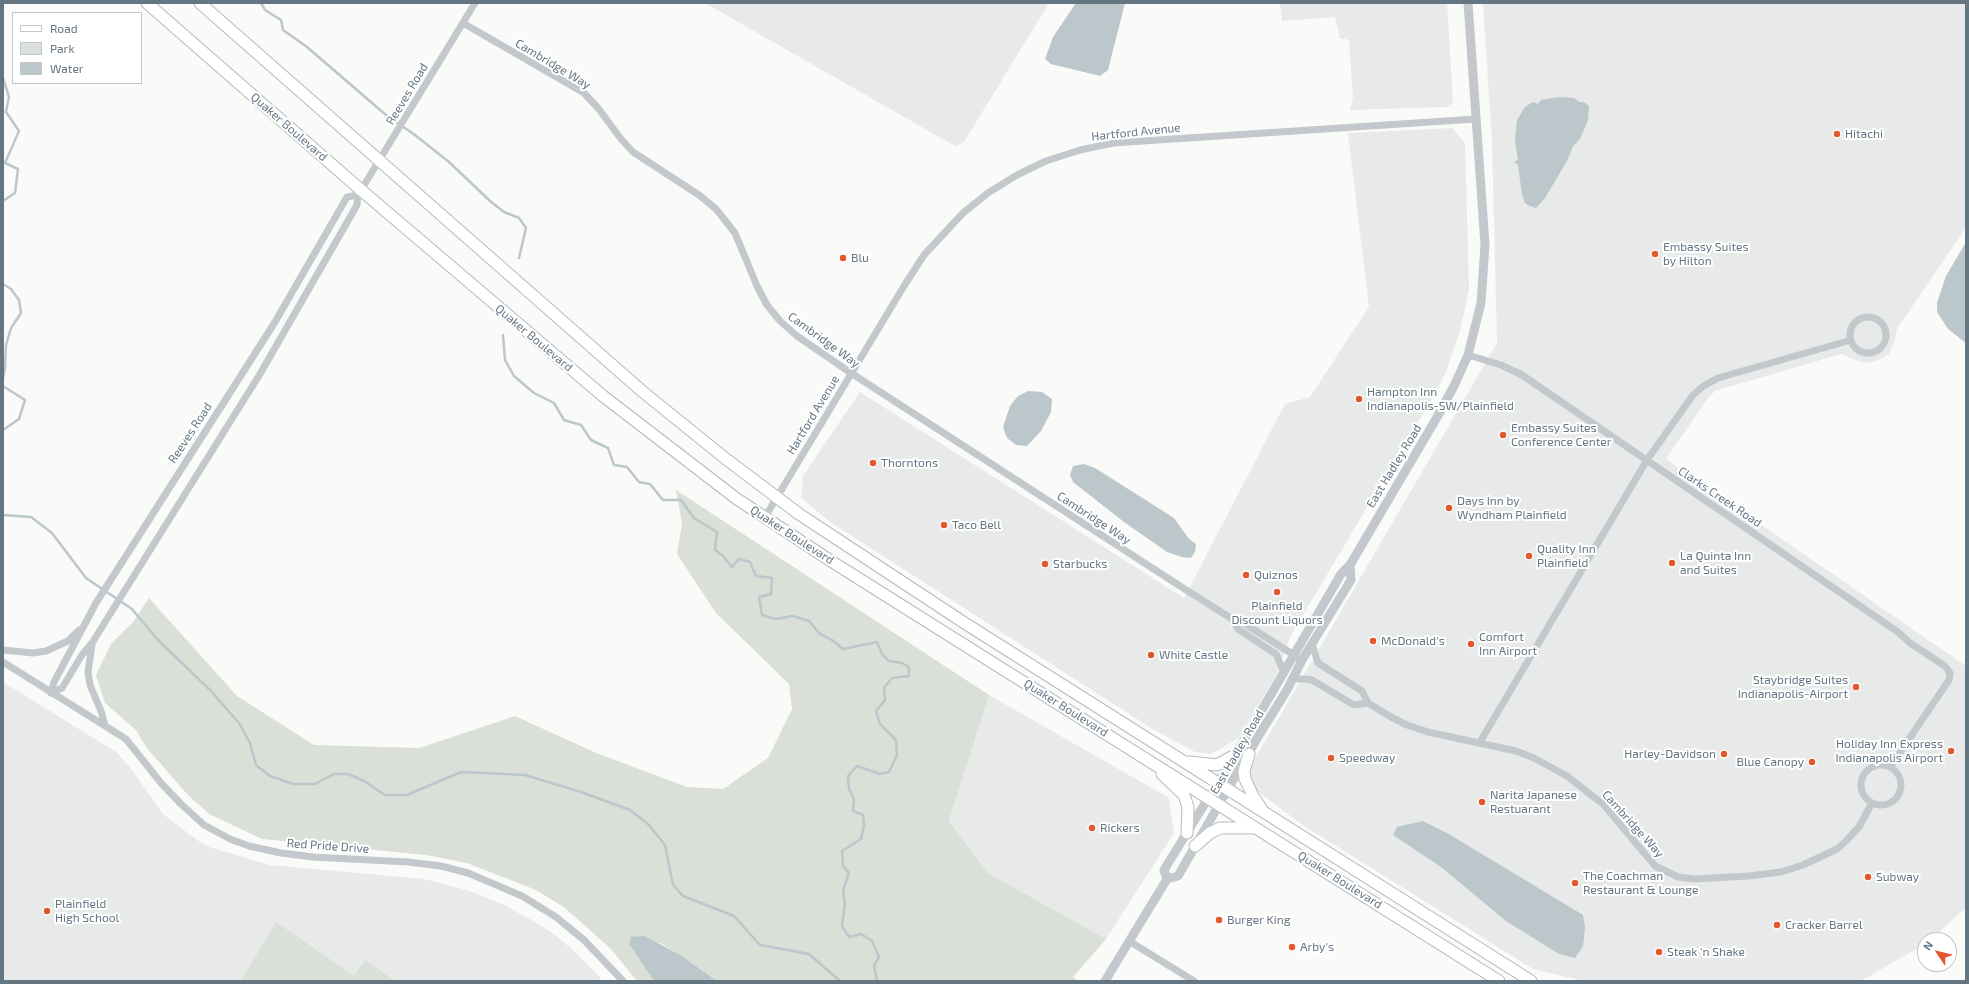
<!DOCTYPE html>
<style>
body{margin:0}
#map{position:relative;width:1969px;height:984px;overflow:hidden;background:#fafaf8;font-family:"Exo 2",sans-serif}
canvas{display:block}
.frame{position:absolute;inset:0;border:4px solid #657683;pointer-events:none}
.legend{position:absolute;left:12px;top:12px;width:130px;height:72px;box-sizing:border-box;background:#fff;border:1px solid #c1c8cd;margin:0;padding:5px 7px;list-style:none;font-size:12px;color:#657683}
.legend li{display:flex;align-items:center;gap:8px;height:20px}
.legend b{width:20px;border:1px solid #c1c8cd}
.north{position:absolute;left:1917px;top:932px;width:40px;height:40px;box-sizing:border-box;background:#fff;border:1px solid #c1c8cd;border-radius:50%;rotate:305deg;font-size:11px;font-weight:700;line-height:16px;text-align:center;color:#657683}
.north::after{content:'';display:block;margin:auto;width:14px;height:18px;background:#e4572e;clip-path:polygon(50% 0,100% 100%,50% 72%,0 100%)}
</style>
<div id="map">
<canvas width="1969" height="984"></canvas>
<div class="frame"></div>
<ul class="legend">
<li><b style="height:5px;background:#fff"></b>Road</li>
<li><b style="height:11px;background:#dadfd7"></b>Park</li>
<li><b style="height:11px;background:#bbc7cb"></b>Water</li>
</ul>
<div class="north">N</div>
</div>
<script>
const context = document.querySelector('canvas').getContext('2d');
context.lineJoin = 'round';
function paint(path, color) { context.fillStyle = color; context.fill(path, 'evenodd'); }
const poly = rows => new Path2D(rows.map(r => 'M' + r).join(''));
function strokePath(path, color, width, dash) { context.strokeStyle = color; context.lineWidth = width; context.lineCap = dash ? 'butt' : 'round'; context.setLineDash(dash || []); context.stroke(path); }
function label(font, color, halo, rows, align = 'center') {
  context.font = font + ' "Exo 2",sans-serif'; context.lineWidth = 4; context.setLineDash([]); context.textBaseline = 'middle'; context.strokeStyle = halo; context.fillStyle = color; for (const [text, x, y, turn = 0] of rows) {
    context.save(); context.translate(x, y); context.rotate((+turn || 0) * Math.PI / 180); context.textAlign = isNaN(turn) ? turn : align; if (halo) context.strokeText(text, 0, 0); context.fillText(text, 0, 0); context.restore();
  }
}
paint(poly([
 [705,3,1049,3,964,142,955,146],
 [1280,3,1447,3,1453,102,1447,107,1350,110,1353,97,1349,41,1346,39,1340,39,1335,17,1282,21],
 [1483,3,1966,3,1966,227,1897,329,1895,340,1889,354,1877,361,1863,363,1841,354,1715,391,1708,398,1666,459,1966,666,1966,907,1931,940,1925,940,1925,944,1861,981,1584,981,1533,969,1304,826,1253,788,1249,769,1497,343,1492,142],
 [1452,128,1465,143,1469,289,1460,331,1445,374,1433,397,1291,635,1277,674,1239,738,1211,754,1195,752,1151,728,830,522,801,498,803,476,860,392,1184,598,1285,404,1310,397,1369,307,1348,133],
 [3,682,116,752,130,767,163,814,197,840,209,847,270,865,424,879,470,891,502,904,537,923,558,937,579,956,603,981,3,981],
 [989,695,1169,798,1174,833,1106,939,988,873,949,821]
]), '#e8e9e9');
paint(poly([
 [676,490,989,695,949,821,988,873,1106,939,1073,977,1078,981,717,981,679,954,660,943,629,944,654,981,637,981,611,949,565,908,536,890,467,863,426,855,262,839,209,814,188,795,146,747,136,730,105,703,96,675,111,644,133,622,149,598,237,696,314,745,419,748,515,716,594,752,687,787,723,789,768,758,792,709,789,684,716,613,677,554,682,523],
 [276,922,354,976,365,960,395,981,241,981]
]), '#dadfd7');
paint(poly([
 [1076,3,1125,3,1108,70,1100,76,1051,64,1045,59,1053,37],
 [1559,97,1574,98,1579,102,1584,102,1589,106,1588,120,1580,139,1573,146,1567,161,1545,198,1536,208,1530,206,1525,203,1522,195,1518,165,1514,162,1518,160,1515,141,1517,120,1525,107,1533,102,1538,104,1541,100],
 [1966,242,1966,343,1948,329,1937,312,1937,303,1946,276],
 [1028,391,1042,392,1052,399,1051,412,1041,431,1027,446,1016,445,1007,438,1003,427,1010,406,1018,396],
 [1084,464,1095,468,1174,518,1189,539,1196,544,1195,552,1191,558,1182,557,1167,552,1124,522,1073,482,1070,475,1073,466],
 [1423,821,1447,833,1583,915,1585,928,1583,946,1575,958,1559,954,1506,921,1441,867,1393,835,1397,827],
 [644,936,679,954,717,981,654,981,629,944,631,937]
]), '#bbc7cb');
strokePath(poly([
 [261,3,265,10,281,20,283,30,307,47,386,115,415,135,449,162,490,201,504,212,519,218,526,228,519,258],
 [3,78,9,97,6,112,19,131,5,163,18,169,15,193,3,201],
 [3,284,11,289,19,300,21,313,11,328,6,345,5,368,3,379],
 [503,335,505,360,514,376,534,393,554,403,564,420,581,425,591,440,608,448,614,465,627,467,639,482,650,484,663,500,681,500,694,518,717,532,715,550,723,556,732,567,739,559,750,562,756,576,772,578,771,594,759,597,762,615,776,619,793,616,809,621,820,634,832,640,843,649,877,642,882,654,889,661,902,663,909,667,909,676,892,678,884,688,885,700,876,711,880,724,896,740,897,755,889,772,880,774,857,766,848,776,849,789,854,799,853,811,863,815,864,825,861,839,842,851,843,866,849,873,843,891,845,903,842,926,849,937,861,934,872,941,879,957,874,965,877,981],
 [3,386,25,400,19,419,3,430],
 [3,515,31,517,52,533,86,578,132,609,157,639,211,691,239,723,250,743,256,765,270,776,293,784,315,784,334,774,348,774,364,781,385,795,407,795,461,772,525,775,581,792,630,810,648,824,665,845,673,885,683,896,734,916,760,945,809,954,840,981]
]), '#bbc7cb', 2.5);
const primary = poly([
 [147,3,361,190,603,396,737,499,834,563,1499,981],
 [200,3,643,392,726,459,799,514,963,622,1531,981],
 [1249,754,1244,771,1245,779,1253,796,1261,808],
 [1189,762,1217,765,1235,755],
 [1162,774,1184,795,1188,807,1187,833],
 [1195,846,1210,833,1220,828,1255,828]
]);
strokePath(primary, '#b5babe', 13);
strokePath(poly([
 [463,23,584,93,598,108,621,139,633,152,699,195,716,209,735,233,757,286,767,305,780,321,797,336,851,373,1180,586,1232,619,1242,622,1297,657],
 '1850 335a18 18 0 1 1 36 0a18 18 0 1 1-36 0Z',
 [1468,355,1501,365,1522,375,1898,632,1910,643,1945,666,1950,673,1949,680,1890,767],
 [765,517,904,286,924,255,963,213,988,193,1017,175,1046,161,1080,150,1113,143,1476,119],
 [1232,619,1238,629,1276,654,1284,672],
 [1312,644,1318,663,1362,691,1368,703,1391,717,1407,725,1428,732,1516,751,1534,758,1567,776,1604,805,1655,866,1678,877,1695,879,1748,876,1781,872,1803,865,1837,849,1846,841,1859,827,1872,803],
 [92,645,88,672,90,685,101,711,105,726],
 [3,650,33,653,46,651,68,641,79,630],
 [3,662,126,739,161,783,181,804,204,825,230,839,249,846,281,853,313,857,408,862,441,866,468,873,522,896,556,917,584,940,623,981],
 [1292,679,1305,679,1312,680,1354,705,1368,703],
 [51,693,62,688,82,655,92,643,260,374,357,205,358,195,475,3],
 [51,693,54,682,96,603,275,322,347,197,358,195],
 [1480,742,1647,460,1693,395,1702,387,1718,378,1851,340],
 '1861 785a20 20 0 1 1 40 0a20 20 0 1 1-40 0Z',
 [1129,941,1194,981]
]), '#c3c8cc', 7);
strokePath(poly([
 [1167,879,1178,876,1259,735,1287,690,1302,660,1351,580,1350,565],
 [1105,981,1167,879,1164,870,1252,727,1341,574,1350,565,1436,419,1454,386,1468,355,1481,303,1485,245,1468,3]
]), '#c3c8cc', 9);
strokePath(primary, '#fff', 11);
for (const [x, y, r, color] of [
 [1837,134,4,"#e4572e"],
 [1655,254,4,"#e4572e"],
 [843,258,4,"#e4572e"],
 [1359,399,4,"#e4572e"],
 [1503,435,4,"#e4572e"],
 [873,463,4,"#e4572e"],
 [1449,508,4,"#e4572e"],
 [944,525,4,"#e4572e"],
 [1529,556,4,"#e4572e"],
 [1672,563,4,"#e4572e"],
 [1045,564,4,"#e4572e"],
 [1246,575,4,"#e4572e"],
 [1277,592,4,"#e4572e"],
 [1373,641,4,"#e4572e"],
 [1471,644,4,"#e4572e"],
 [1151,655,4,"#e4572e"],
 [1856,687,4,"#e4572e"],
 [1951,751,4,"#e4572e"],
 [1724,754,4,"#e4572e"],
 [1331,758,4,"#e4572e"],
 [1812,762,4,"#e4572e"],
 [1482,802,4,"#e4572e"],
 [1092,828,4,"#e4572e"],
 [1868,877,4,"#e4572e"],
 [1575,883,4,"#e4572e"],
 [47,911,4,"#e4572e"],
 [1219,920,4,"#e4572e"],
 [1777,925,4,"#e4572e"],
 [1292,947,4,"#e4572e"],
 [1659,952,4,"#e4572e"]
]) { const dot = new Path2D(); dot.arc(x, y, r, 0, 2 * Math.PI); context.fillStyle = color; context.fill(dot); strokePath(dot, '#fff', 1.5); }
label('12px', '#657683', '#fff', [
 ["Cambridge Way",553,64,31],
 ["Reeves Road",407,94,-59],
 ["Quaker Boulevard",289,127,41],
 ["Hartford Avenue",1136,132,-6],
 ["Quaker Boulevard",534,338,40],
 ["Cambridge Way",824,340,36],
 ["Hartford Avenue",813,415,-59],
 ["Reeves Road",190,433,-57],
 ["East Hadley Road",1394,466,-59],
 ["Clarks Creek Road",1720,497,34],
 ["Cambridge Way",1094,518,33],
 ["Quaker Boulevard",792,535,33],
 ["Quaker Boulevard",1066,708,32],
 ["East Hadley Road",1237,752,-60],
 ["Cambridge Way",1633,824,48],
 ["Red Pride Drive",328,846,4],
 ["Quaker Boulevard",1340,880,32]
]);
label('12px', '#657683', '#fff', [
 ["Hitachi",1845,134],
 ["Embassy Suites",1663,247],
 ["by Hilton",1663,261],
 ["Blu",851,258],
 ["Hampton Inn",1367,392],
 ["Indianapolis-SW/Plainfield",1367,406],
 ["Embassy Suites",1511,428],
 ["Conference Center",1511,442],
 ["Thorntons",881,463],
 ["Days Inn by",1457,501],
 ["Wyndham Plainfield",1457,515],
 ["Taco Bell",952,525],
 ["Quality Inn",1537,549],
 ["Plainfield",1537,563],
 ["La Quinta Inn",1680,556],
 ["and Suites",1680,570],
 ["Starbucks",1053,564],
 ["Quiznos",1254,575],
 ["Plainfield",1277,606,"center"],
 ["Discount Liquors",1277,620,"center"],
 ["Comfort",1479,637],
 ["Inn Airport",1479,651],
 ["McDonald's",1381,641],
 ["White Castle",1159,655],
 ["Staybridge Suites",1848,680,"right"],
 ["Indianapolis-Airport",1848,694,"right"],
 ["Holiday Inn Express",1943,744,"right"],
 ["Indianapolis Airport",1943,758,"right"],
 ["Harley-Davidson",1716,754,"right"],
 ["Speedway",1339,758],
 ["Blue Canopy",1804,762,"right"],
 ["Narita Japanese",1490,795],
 ["Restuarant",1490,809],
 ["Rickers",1100,828],
 ["The Coachman",1583,876],
 ["Restaurant & Lounge",1583,890],
 ["Subway",1876,877],
 ["Plainfield",55,904],
 ["High School",55,918],
 ["Burger King",1227,920],
 ["Cracker Barrel",1785,925],
 ["Arby's",1300,947],
 ["Steak 'n Shake",1667,952]
], 'left');
</script>
